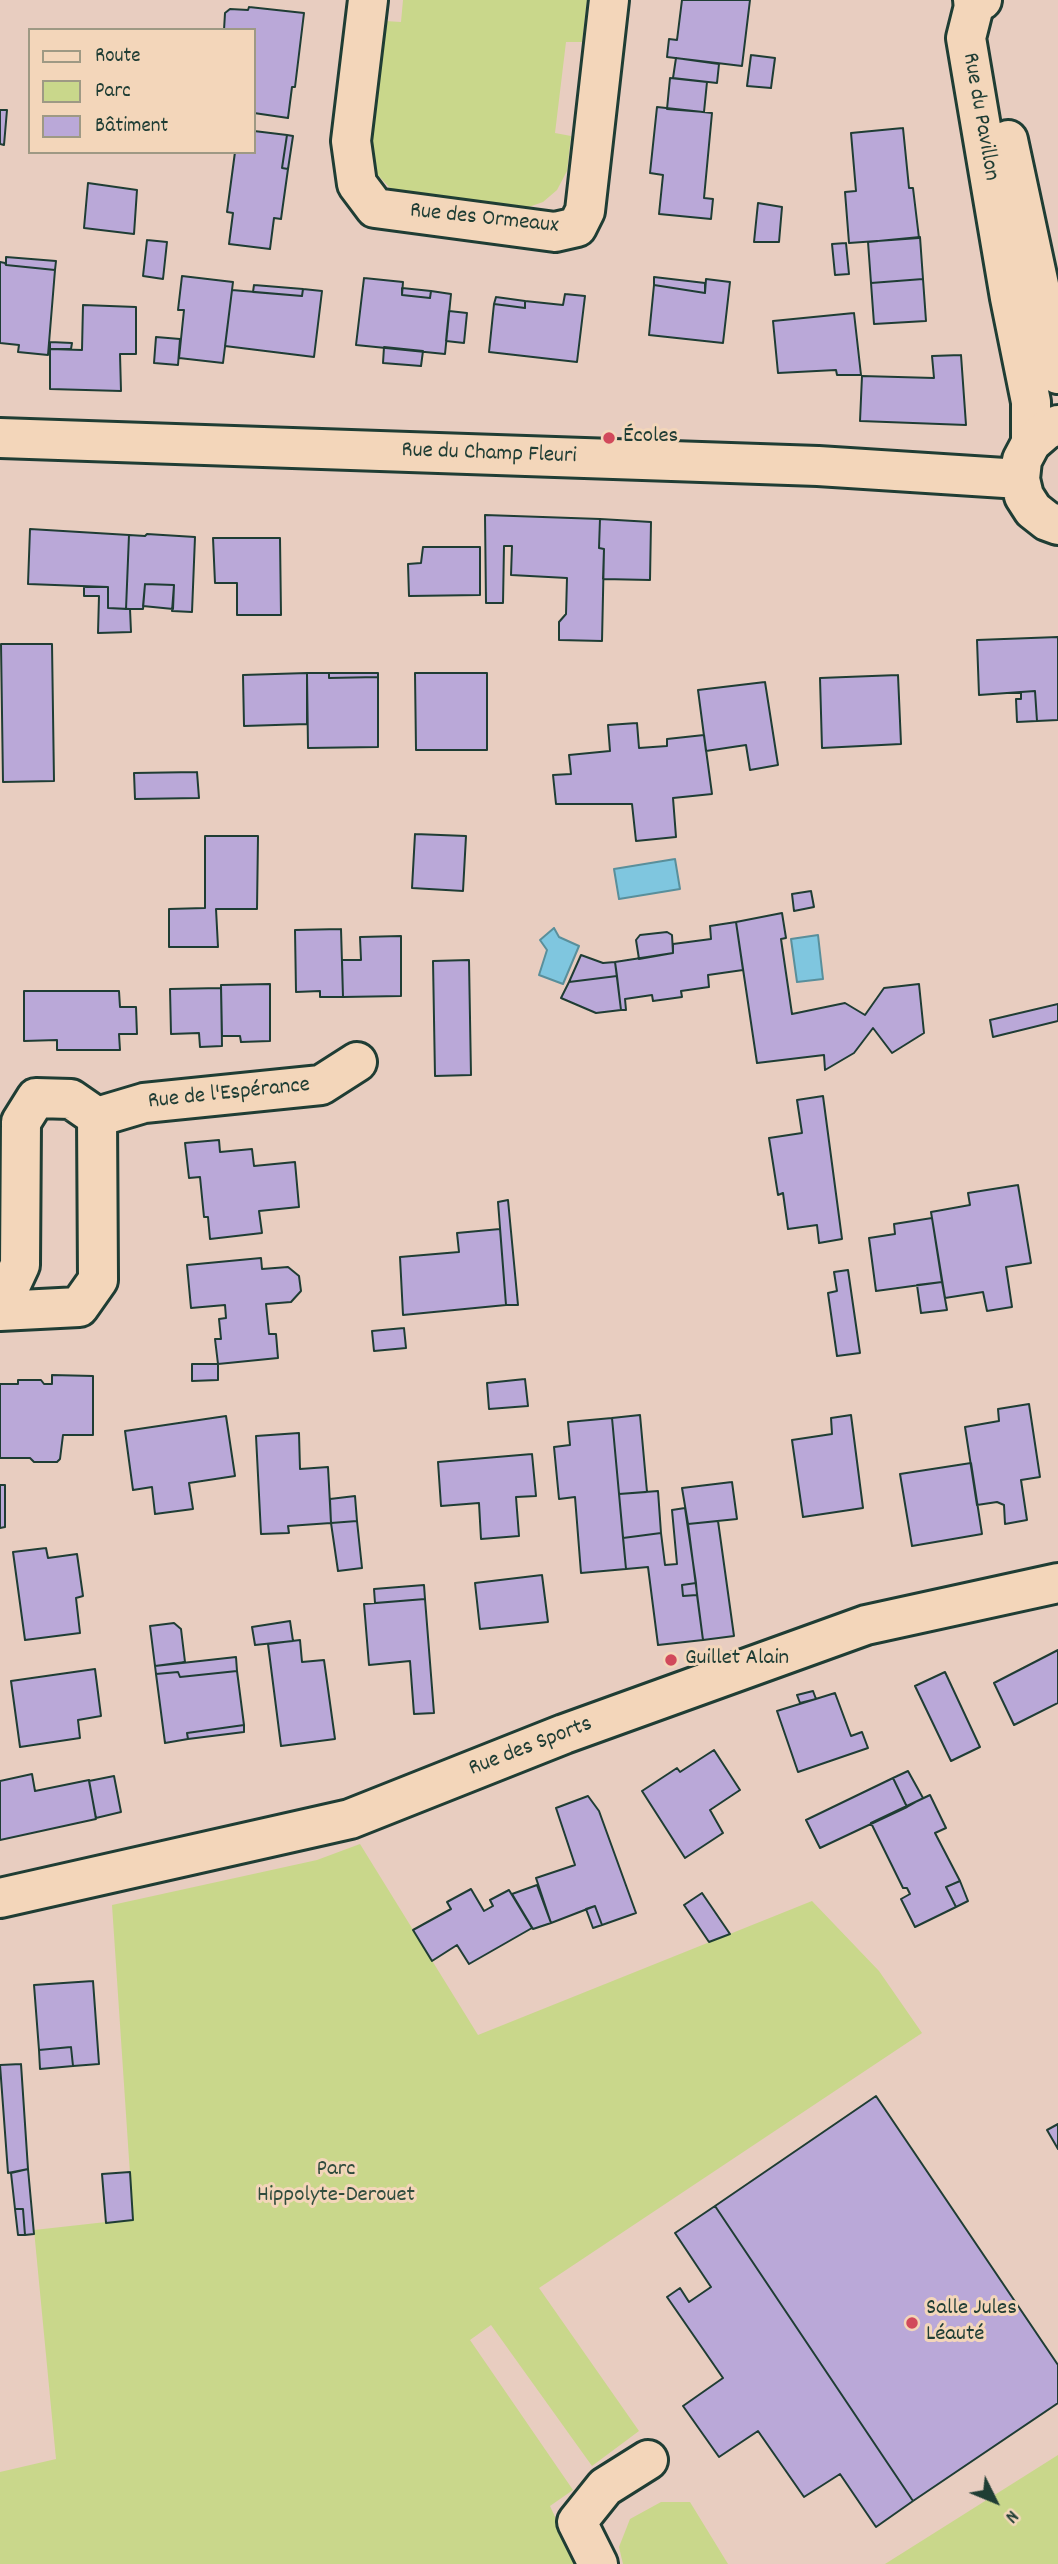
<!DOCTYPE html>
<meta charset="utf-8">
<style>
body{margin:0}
#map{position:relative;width:1058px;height:2564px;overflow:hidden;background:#e8cdc0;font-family:Dekko,sans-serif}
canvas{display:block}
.legend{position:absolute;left:28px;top:28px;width:228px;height:126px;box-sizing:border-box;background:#f3d6ba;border:2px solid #9e9984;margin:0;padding:9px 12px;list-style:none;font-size:21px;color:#1f3d34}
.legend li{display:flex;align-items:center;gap:14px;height:35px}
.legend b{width:35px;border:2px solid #9e9984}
.north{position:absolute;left:960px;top:2466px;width:70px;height:70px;-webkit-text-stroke:5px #f3d6ba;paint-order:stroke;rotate:133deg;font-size:19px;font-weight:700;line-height:28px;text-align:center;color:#1f3d34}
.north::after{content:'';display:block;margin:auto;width:24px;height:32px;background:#1f3d34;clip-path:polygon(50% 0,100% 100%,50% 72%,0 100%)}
</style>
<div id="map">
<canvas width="1058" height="2564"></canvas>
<ul class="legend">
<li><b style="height:9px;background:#f3d6ba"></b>Route</li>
<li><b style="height:19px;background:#c9d78b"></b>Parc</li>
<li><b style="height:19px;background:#baa8d8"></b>Bâtiment</li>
</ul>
<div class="north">N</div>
</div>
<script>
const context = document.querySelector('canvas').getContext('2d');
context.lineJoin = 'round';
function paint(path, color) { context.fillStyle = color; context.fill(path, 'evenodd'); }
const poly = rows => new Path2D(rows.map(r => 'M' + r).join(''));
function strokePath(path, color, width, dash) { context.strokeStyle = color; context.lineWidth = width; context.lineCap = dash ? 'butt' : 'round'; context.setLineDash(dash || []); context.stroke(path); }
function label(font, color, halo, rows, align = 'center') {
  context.font = font + ' Dekko,sans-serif'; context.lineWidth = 6; context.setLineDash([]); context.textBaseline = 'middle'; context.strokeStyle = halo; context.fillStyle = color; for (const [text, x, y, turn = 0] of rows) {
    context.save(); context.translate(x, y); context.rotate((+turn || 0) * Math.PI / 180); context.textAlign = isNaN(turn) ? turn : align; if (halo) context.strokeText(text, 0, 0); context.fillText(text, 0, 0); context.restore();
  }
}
paint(poly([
 [403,0,587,0,582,42,566,42,555,133,571,136,567,171,557,190,543,202,526,208,406,195,389,187,376,173,371,163,371,150,385,21,401,22],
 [360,1844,478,2035,812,1901,879,1971,922,2033,539,2288,639,2431,592,2466,491,2325,470,2340,573,2490,550,2506,577,2564,0,2564,0,2472,56,2459,34,2230,133,2219,112,1905,317,1860],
 [1058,2455,1058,2564,885,2564],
 [661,2502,690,2502,728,2564,623,2564,619,2547,630,2519]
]), '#c9d78b');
const water = poly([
 [675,859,680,889,619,899,614,869,675,859],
 [554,928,559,937,579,946,563,984,539,975,547,950,540,940,554,928],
 [818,935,823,979,797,982,791,939,818,935]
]);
paint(water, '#7fc6df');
strokePath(water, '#598f9b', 2);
const building = poly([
 [682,0,750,0,742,66,667,57,669,39,677,40,682,0],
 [249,7,304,13,295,87,292,87,288,118,254,113,254,30,224,30,225,13,230,9,248,10,249,7],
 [751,55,775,58,771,88,747,86,751,55],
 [676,58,719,64,717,83,673,78,676,58],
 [670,78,707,82,704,112,667,109,670,78],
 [657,107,712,113,704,198,713,199,711,219,659,214,663,175,650,173,657,107],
 [0,110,7,110,4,145,0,144,0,110],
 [903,128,909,188,913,188,919,238,849,243,845,192,856,191,851,133,903,128],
 [254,131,287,135,282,168,288,169,281,219,274,218,270,249,229,244,233,213,227,212,235,152,254,152,254,131],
 [287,135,293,136,288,169,282,168,287,135],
 [88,183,137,190,134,234,84,228,88,183],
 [758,203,782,207,779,242,754,242,758,203],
 [920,237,923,279,871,283,868,242,920,237],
 [147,240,167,242,163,279,143,276,147,240],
 [846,243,849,274,835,275,832,244,846,243],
 [6,257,56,261,55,270,6,265,6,257],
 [0,262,5,263,6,265,55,270,48,355,18,352,19,345,0,343,0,262],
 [182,276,233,282,223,363,179,358,184,310,178,310,182,276],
 [654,277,705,283,705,293,654,285,654,277],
 [364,278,403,282,402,295,430,298,431,291,451,294,445,354,356,345,364,278],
 [706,279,730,282,723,343,649,335,654,285,705,293,706,279],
 [923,279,926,321,874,324,871,283,923,279],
 [254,285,303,289,302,296,253,292,254,285],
 [402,288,431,291,430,298,402,295,402,288],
 [303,289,322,291,314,357,225,346,232,290,302,296,303,289],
 [565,294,585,296,577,362,489,352,494,304,525,308,525,301,563,305,565,294],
 [496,297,525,301,525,308,494,304,496,297],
 [83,305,136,307,136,354,120,354,121,391,50,389,50,349,82,350,83,305],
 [449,311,467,313,464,343,446,341,449,311],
 [854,313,861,375,837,375,836,370,778,373,773,321,854,313],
 [156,337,180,339,178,365,154,363,156,337],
 [50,342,72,343,71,349,50,349,50,342],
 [384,347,423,351,421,366,383,363,384,347],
 [961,355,966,425,860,421,862,376,934,378,932,356,961,355],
 [485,515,600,519,599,548,604,549,602,641,559,640,559,622,566,614,567,578,511,575,512,546,504,546,503,603,486,603,485,515],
 [600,519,651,522,650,580,603,579,604,549,599,548,600,519],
 [30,529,129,535,126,609,108,608,108,587,28,584,30,529],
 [147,534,195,537,192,612,172,611,174,585,145,584,143,609,126,609,129,535,145,536,147,534],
 [213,538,280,538,281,615,237,615,237,583,215,583,213,538],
 [423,547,480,547,480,595,409,596,408,564,421,563,423,547],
 [145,584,174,585,173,609,143,606,145,584],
 [84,587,108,587,108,608,130,609,131,632,98,633,99,596,84,596,84,587],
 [1058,637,1058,720,1037,721,1035,691,979,695,977,640,1058,637],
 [1,644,52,644,54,781,3,782,1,644],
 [307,673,329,673,329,678,378,677,378,747,308,748,307,673],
 [307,673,307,724,244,726,243,675,307,673],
 [329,673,378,673,378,677,329,678,329,673],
 [415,673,487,673,487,750,416,750,415,673],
 [898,675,901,744,822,748,820,678,898,675],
 [765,682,778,765,750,770,746,745,706,751,698,690,765,682],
 [1035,691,1037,721,1017,722,1016,699,1021,699,1021,692,1035,691],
 [637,723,639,748,667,746,667,739,704,735,712,794,673,798,676,837,636,841,632,804,556,804,553,775,571,774,569,755,610,751,608,725,637,723],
 [197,772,199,798,135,799,134,773,197,772],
 [415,834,466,836,463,891,412,888,415,834],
 [205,836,258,836,257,909,216,909,218,947,169,947,169,909,205,908,205,836],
 [811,891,814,907,794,911,792,894,811,891],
 [782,913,786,938,781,939,792,1014,845,1003,865,1015,884,988,919,984,924,1033,892,1053,873,1028,854,1053,825,1070,824,1055,757,1063,736,922,782,913],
 [736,922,743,970,708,975,709,987,681,991,682,997,653,1001,652,995,625,999,626,1010,621,1010,615,962,673,953,673,944,711,939,710,926,736,922],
 [341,929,343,997,320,997,320,991,296,992,295,930,341,929],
 [667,932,672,935,673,953,639,959,636,940,640,935,667,932],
 [401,936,401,996,343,997,342,960,361,960,360,937,401,936],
 [581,955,603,963,615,962,617,976,569,982,581,955],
 [469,960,471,1075,435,1076,433,961,469,960],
 [617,976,621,1010,596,1013,561,998,569,982,617,976],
 [270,984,270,1041,241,1042,240,1036,222,1036,221,985,270,984],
 [221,988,222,1046,200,1047,199,1033,171,1034,170,989,221,988],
 [24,991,119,991,120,1007,136,1007,137,1034,119,1034,120,1050,57,1050,57,1040,24,1041,24,991],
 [1058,1004,1058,1021,993,1037,990,1020,1058,1004],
 [823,1096,842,1239,819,1243,817,1225,788,1229,783,1193,778,1195,769,1138,802,1133,797,1100,823,1096],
 [219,1140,220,1152,252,1149,254,1166,295,1162,299,1207,259,1211,262,1233,210,1239,208,1217,204,1217,200,1177,189,1178,185,1143,219,1140],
 [1018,1185,1031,1263,1006,1267,1012,1307,987,1311,983,1292,945,1298,931,1212,970,1205,968,1193,1018,1185],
 [508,1200,518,1305,506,1305,498,1202,508,1200],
 [932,1218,942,1282,876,1291,869,1238,895,1234,894,1224,932,1218],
 [500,1229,506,1305,403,1315,400,1257,459,1252,457,1233,500,1229],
 [261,1258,262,1269,288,1267,299,1276,301,1291,291,1302,266,1304,269,1334,276,1334,278,1358,218,1364,215,1339,221,1339,219,1319,226,1318,225,1305,191,1308,187,1265,261,1258],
 [848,1270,860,1353,837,1356,828,1293,837,1291,834,1272,848,1270],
 [942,1282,947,1310,921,1313,917,1285,942,1282],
 [404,1328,406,1348,374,1351,372,1331,404,1328],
 [192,1364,218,1364,218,1380,192,1381,192,1364],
 [52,1375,93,1376,93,1435,63,1435,60,1459,57,1462,34,1462,30,1458,0,1458,0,1384,18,1384,18,1380,41,1380,44,1384,52,1384,52,1375],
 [525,1379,528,1406,489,1409,487,1383,525,1379],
 [1029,1404,1040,1477,1021,1480,1027,1520,1005,1524,1004,1505,997,1502,977,1505,965,1427,999,1421,998,1409,1029,1404],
 [640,1415,647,1492,619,1494,612,1418,640,1415],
 [851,1415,863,1508,803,1517,792,1440,832,1434,831,1418,851,1415],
 [226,1416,235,1476,189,1483,193,1509,155,1514,152,1487,133,1490,125,1431,226,1416],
 [612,1418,626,1569,581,1573,575,1497,559,1499,554,1447,570,1445,568,1422,612,1418],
 [299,1433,300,1469,328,1467,331,1523,288,1526,289,1533,261,1534,256,1436,299,1433],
 [532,1454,536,1496,516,1497,519,1536,481,1539,479,1503,441,1506,438,1462,532,1454],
 [971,1463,982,1534,912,1546,900,1474,971,1463],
 [732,1482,737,1519,688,1524,682,1488,732,1482],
 [0,1485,5,1485,5,1527,0,1528,0,1485],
 [658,1491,661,1533,623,1538,619,1494,658,1491],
 [355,1496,357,1521,331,1523,330,1499,355,1496],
 [685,1508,696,1583,682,1585,683,1596,697,1595,703,1640,658,1645,648,1567,626,1569,623,1538,661,1533,665,1565,677,1564,672,1510,685,1508],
 [357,1521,362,1568,338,1571,331,1523,357,1521],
 [718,1521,734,1636,703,1640,688,1524,718,1521],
 [46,1548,48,1558,77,1554,83,1596,76,1598,80,1633,25,1640,13,1552,46,1548],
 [542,1575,548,1622,480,1629,475,1583,542,1575],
 [696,1583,697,1595,683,1596,682,1585,696,1583],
 [424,1585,425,1599,375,1603,374,1589,424,1585],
 [425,1599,434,1713,414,1714,410,1661,369,1665,364,1604,425,1599],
 [290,1621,293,1641,255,1645,252,1627,290,1621],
 [174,1623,181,1629,185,1662,155,1666,150,1626,174,1623],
 [300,1640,302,1662,324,1660,335,1739,281,1746,268,1644,300,1640],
 [1058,1650,1058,1703,1014,1725,994,1683,1058,1650],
 [236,1657,237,1671,180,1677,178,1672,156,1674,155,1666,236,1657],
 [95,1669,101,1716,78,1720,80,1738,20,1747,11,1681,95,1669],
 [237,1671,244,1725,187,1733,188,1739,165,1743,156,1674,178,1672,180,1677,237,1671],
 [945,1672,980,1747,951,1761,915,1686,945,1672],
 [813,1691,816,1699,800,1703,797,1695,813,1691],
 [835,1693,851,1736,862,1732,868,1748,798,1772,777,1711,835,1693],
 [244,1725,244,1732,188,1739,187,1733,244,1725],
 [714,1750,740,1790,710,1810,723,1833,685,1858,642,1791,677,1768,680,1772,714,1750],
 [908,1771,923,1798,907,1807,893,1778,908,1771],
 [32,1774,35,1791,89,1780,96,1819,0,1840,0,1781,32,1774],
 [114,1776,121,1812,96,1818,89,1781,114,1776],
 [893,1778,907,1807,820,1848,806,1820,893,1778],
 [930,1795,946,1828,935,1833,960,1881,946,1887,956,1907,915,1927,901,1899,910,1894,907,1888,903,1888,871,1823,930,1795],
 [588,1796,599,1811,636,1913,602,1925,595,1906,551,1923,536,1878,575,1865,556,1808,588,1796],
 [960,1881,968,1901,956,1907,946,1887,960,1881],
 [537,1885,551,1923,533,1929,512,1894,537,1885],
 [471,1889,484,1911,493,1906,490,1900,509,1890,532,1928,469,1964,457,1945,432,1961,413,1930,451,1909,447,1902,471,1889],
 [702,1893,730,1934,709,1942,684,1905,702,1893],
 [595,1906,602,1925,593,1928,586,1909,595,1906],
 [93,1981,99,2064,73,2066,71,2047,39,2050,34,1985,93,1981],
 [71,2047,73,2066,40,2069,39,2050,71,2047],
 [21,2064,28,2169,8,2173,0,2065,21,2064],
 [876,2096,1058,2365,1058,2403,913,2501,715,2206,876,2096],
 [1058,2124,1058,2149,1047,2130,1058,2124],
 [28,2169,34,2234,25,2235,23,2209,15,2209,11,2173,28,2169],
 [130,2172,133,2220,106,2223,102,2174,130,2172],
 [715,2206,913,2501,876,2527,840,2474,804,2497,758,2431,719,2457,683,2406,723,2378,667,2297,680,2288,689,2302,711,2287,675,2233,715,2206],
 [15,2209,23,2209,25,2235,18,2235,15,2209]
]);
paint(building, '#baa8d8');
strokePath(building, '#1f3d34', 2);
const street = poly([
 [368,0,351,141,357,184,375,208,555,232,577,227,585,211,609,0],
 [975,2,966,38,1010,298,1031,402,1031,443],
 [1008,140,1058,374],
 [97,1117,144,1103,321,1085,357,1062],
 [0,1308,20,1265,21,1122,36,1098,71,1099,97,1117,98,1280,79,1307,0,1311],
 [0,1898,350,1819,564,1734,866,1625,1058,1583],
 [598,2564,577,2522,605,2487,648,2460]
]);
const secondary = poly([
 [973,0,975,2,982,0],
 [1058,425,1046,430,1031,443,1022,460,1020,479,1024,496,1033,510,1047,521,1058,525],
 [0,438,818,466,1020,479]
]);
strokePath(street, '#1f3d34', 44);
strokePath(secondary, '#1f3d34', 44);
strokePath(street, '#f3d6ba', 38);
strokePath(secondary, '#f3d6ba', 38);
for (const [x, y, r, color] of [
 [609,438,7,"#d1495b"],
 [671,1660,7,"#d1495b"],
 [912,2323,7,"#d1495b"]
]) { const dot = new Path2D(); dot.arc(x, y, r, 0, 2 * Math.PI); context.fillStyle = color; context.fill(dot); strokePath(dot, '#f3d6ba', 2.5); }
label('23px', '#1f3d34', '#f3d6ba', [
 ["Rue du Pavillon",979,117,80],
 ["Rue des Ormeaux",484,220,6],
 ["Rue du Champ Fleuri",489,455,2],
 ["Rue de l'Espérance",229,1095,-6],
 ["Rue des Sports",531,1748,-21]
]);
label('23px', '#1f3d34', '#f3d6ba', [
 ["Écoles",623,438],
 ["Guillet Alain",685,1660],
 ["Salle Jules",926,2310],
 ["Léauté",926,2336]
], 'left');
label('23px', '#304c3d', '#f3d6ba', [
 ["Parc",336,2171],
 ["Hippolyte-Derouet",336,2197]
]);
</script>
